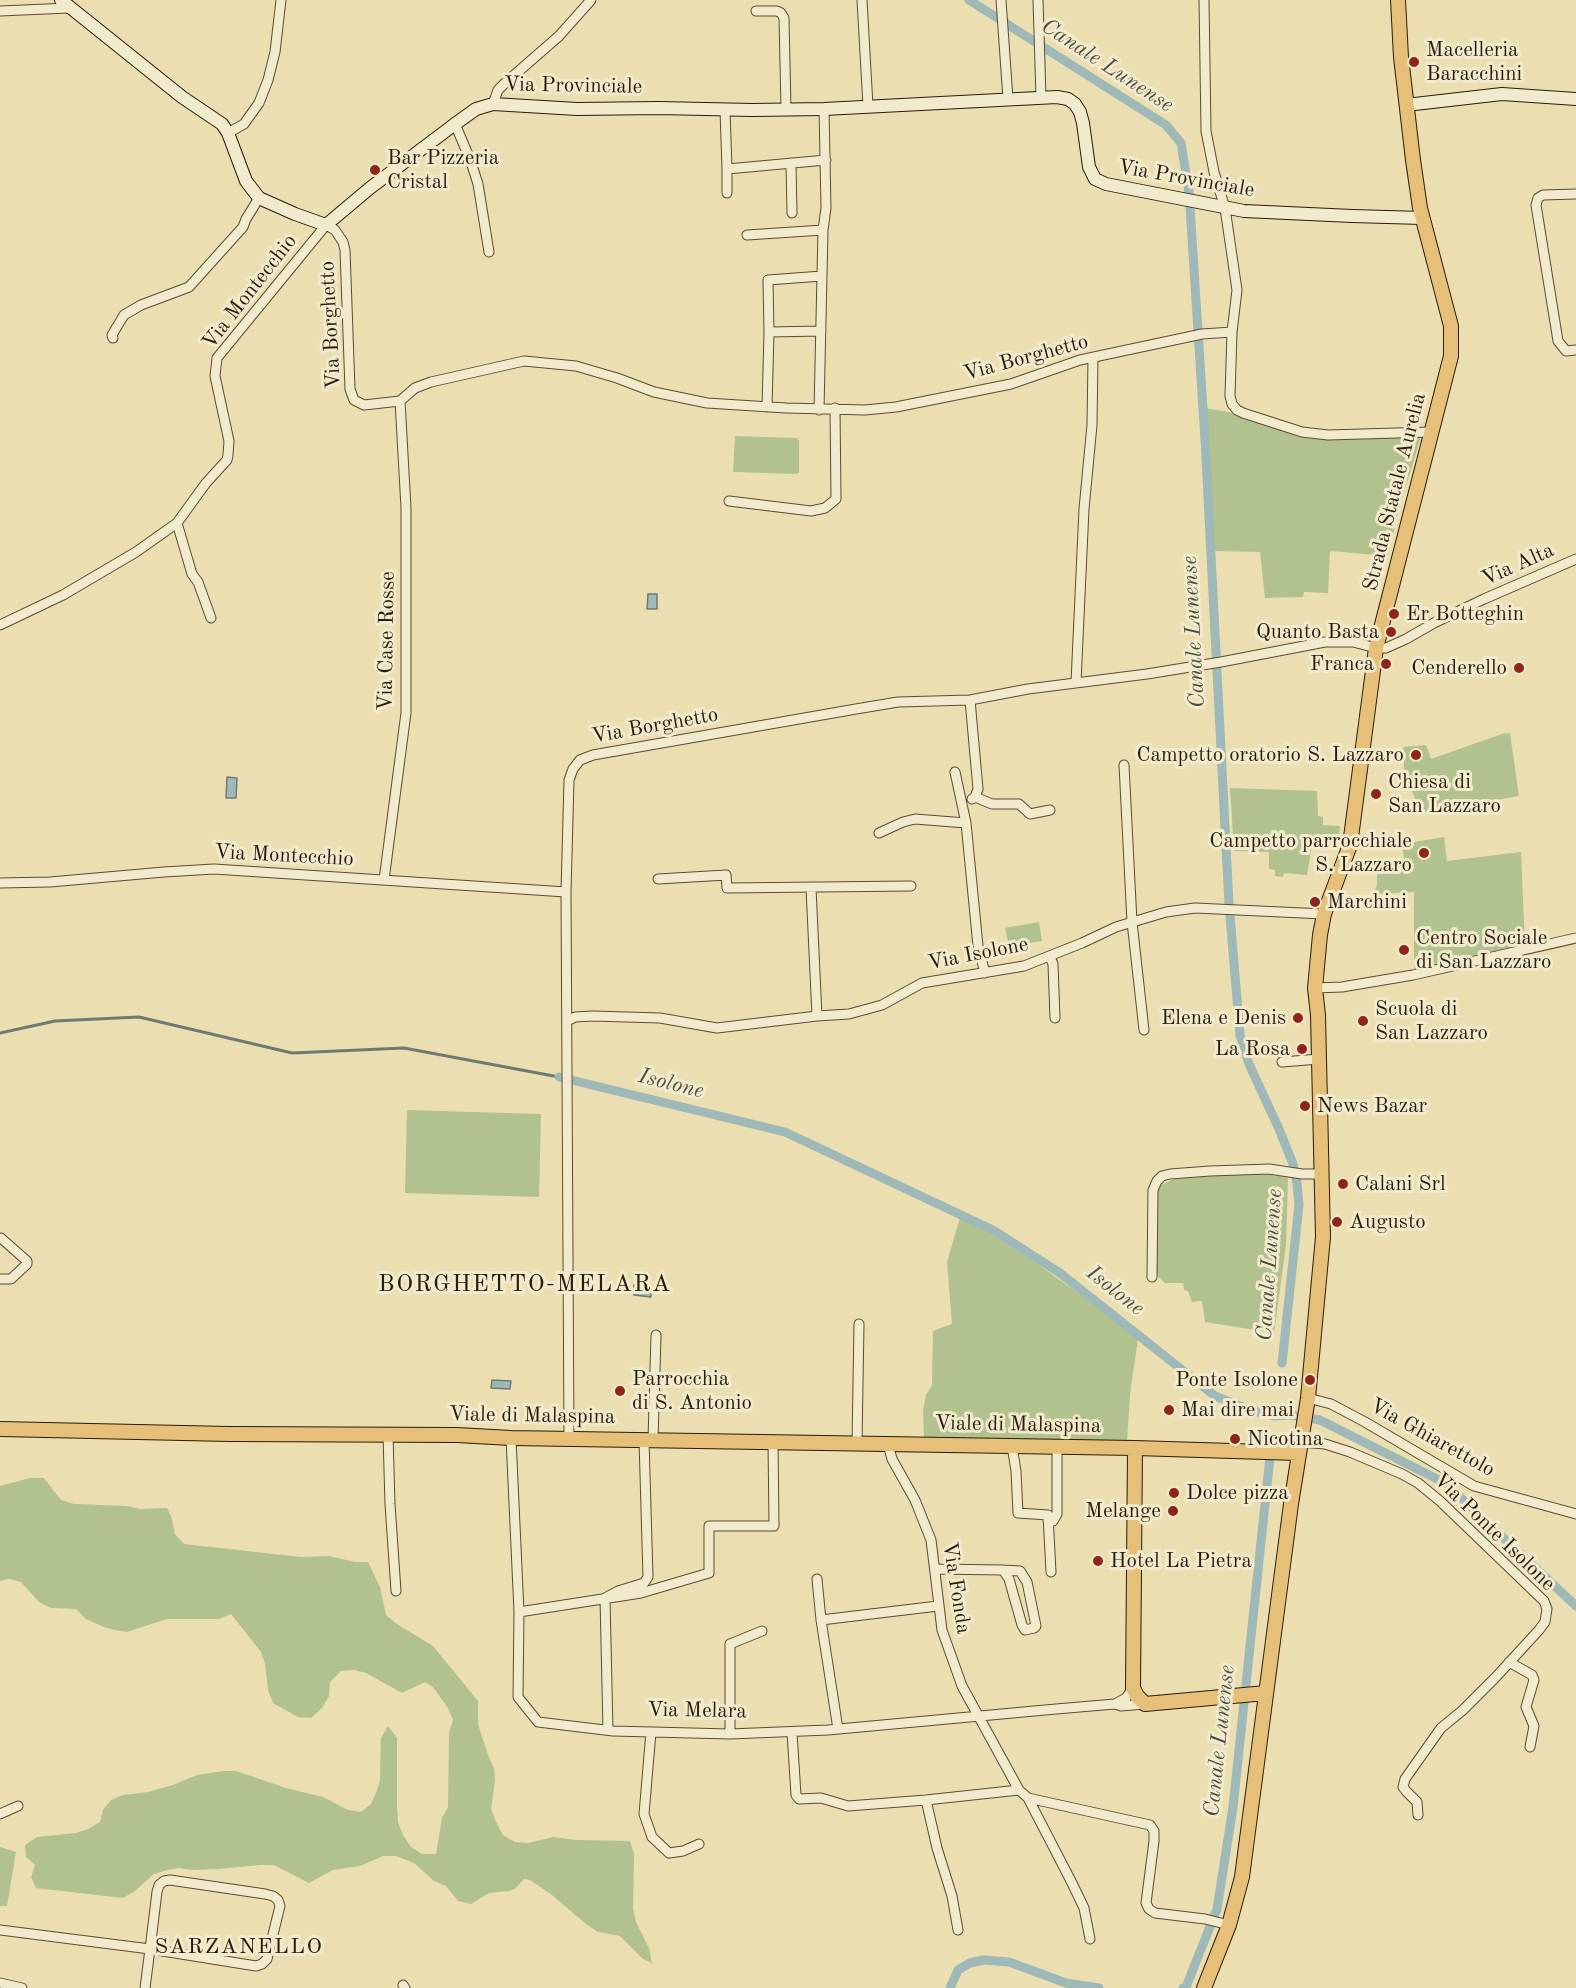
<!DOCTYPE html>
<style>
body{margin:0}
canvas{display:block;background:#ebdeb1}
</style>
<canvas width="1576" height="1988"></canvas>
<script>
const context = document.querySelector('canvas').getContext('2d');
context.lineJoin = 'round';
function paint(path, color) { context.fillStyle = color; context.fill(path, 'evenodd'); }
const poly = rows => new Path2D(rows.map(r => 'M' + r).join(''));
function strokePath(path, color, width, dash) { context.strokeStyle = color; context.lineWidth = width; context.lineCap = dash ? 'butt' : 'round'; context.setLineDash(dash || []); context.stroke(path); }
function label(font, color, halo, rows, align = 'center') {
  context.font = font + ' "Old Standard TT",serif'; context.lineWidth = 6; context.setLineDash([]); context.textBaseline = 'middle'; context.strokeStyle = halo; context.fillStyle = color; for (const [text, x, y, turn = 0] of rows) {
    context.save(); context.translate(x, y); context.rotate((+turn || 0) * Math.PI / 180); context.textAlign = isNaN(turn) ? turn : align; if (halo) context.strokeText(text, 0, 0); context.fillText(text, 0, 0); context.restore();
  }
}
paint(poly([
 [1205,408,1234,413,1296,436,1313,439,1421,437,1400,505,1388,556,1330,551,1328,593,1304,592,1303,597,1265,598,1260,552,1215,551],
 [735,436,797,438,799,441,799,473,796,474,733,472],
 [1510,733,1519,796,1420,813,1404,768,1403,747,1426,745,1431,759,1502,734],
 [1230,788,1317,791,1318,816,1323,817,1323,825,1340,826,1338,848,1312,845,1307,875,1284,873,1283,877,1275,876,1275,870,1269,869,1269,852,1234,851],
 [1444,837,1447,861,1521,852,1525,947,1414,970,1414,892,1374,894,1377,884,1377,871,1405,867,1402,844],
 [1039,922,1042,941,1009,946,1005,928],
 [407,1110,541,1114,539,1197,405,1193],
 [1254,1173,1287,1177,1288,1179,1286,1245,1274,1333,1205,1322,1202,1301,1192,1302,1188,1291,1184,1290,1183,1283,1165,1283,1156,1275,1156,1195,1161,1185,1174,1179],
 [960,1218,985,1230,1032,1260,1088,1300,1138,1339,1130,1394,1127,1442,924,1439,923,1410,926,1395,932,1385,933,1331,952,1324,947,1262],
 [30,1478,44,1478,61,1500,74,1504,127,1506,140,1509,167,1508,171,1516,175,1534,184,1544,301,1557,329,1556,355,1562,368,1562,380,1587,386,1615,397,1624,433,1646,478,1701,478,1724,488,1755,494,1768,495,1781,491,1809,496,1822,503,1835,515,1842,528,1843,553,1837,577,1840,630,1841,634,1854,633,1909,636,1922,649,1948,652,1963,643,1959,620,1936,598,1932,586,1924,552,1895,530,1880,524,1879,515,1889,509,1891,489,1893,471,1904,458,1901,446,1886,434,1881,414,1863,396,1856,383,1856,360,1866,333,1870,309,1883,274,1865,260,1865,218,1869,193,1870,179,1868,167,1870,154,1874,135,1891,123,1898,36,1888,31,1877,35,1865,26,1857,25,1845,37,1837,76,1833,88,1829,100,1822,103,1810,111,1800,123,1795,148,1792,173,1785,197,1775,223,1771,236,1771,286,1788,323,1797,348,1810,361,1812,371,1804,376,1793,380,1780,381,1738,388,1726,397,1738,397,1808,398,1822,403,1835,411,1847,422,1854,436,1854,442,1818,448,1807,449,1732,453,1720,448,1708,433,1687,425,1682,402,1693,366,1673,354,1670,341,1671,330,1682,329,1696,322,1708,311,1718,298,1717,273,1703,268,1690,265,1664,261,1652,231,1614,219,1619,167,1619,127,1632,115,1630,104,1627,86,1619,76,1609,51,1608,39,1602,21,1582,9,1579,0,1581,0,1486],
 [0,1847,16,1852,7,1906,0,1906]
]), '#b2c28f');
const water = poly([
 [648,594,657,594,657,609,647,609,648,594],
 [227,777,237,778,236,798,226,798,227,777],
 [634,1285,651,1287,651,1297,634,1295,634,1285],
 [492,1380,511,1381,510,1389,491,1388,492,1380]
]);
paint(water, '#9eb9b8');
strokePath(water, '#6f7a73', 1.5);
strokePath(poly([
 [0,1033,55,1021,139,1017,292,1053,404,1048,559,1077]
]), '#6f7a73', 3);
strokePath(poly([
 [969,0,1166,125,1181,143,1189,192,1205,439,1229,904,1240,1035,1249,1064,1279,1129,1293,1164,1297,1183,1299,1205,1282,1363],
 [559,1077,785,1132,993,1230,1060,1273,1215,1396,1250,1410,1275,1416,1290,1415,1320,1420,1445,1483,1576,1606],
 [950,1988,958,1970,970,1963,983,1960,1009,1962,1066,1983,1099,1988],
 [1183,1988,1186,1987,1217,1909,1233,1807,1270,1457]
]), '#9eb9b8', 9);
const street = poly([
 [862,0,868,106],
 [1001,0,1008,99],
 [1038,0,1041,97],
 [1204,0,1206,131,1214,172,1225,208,1237,290,1232,332,1230,396,1232,404,1237,410,1243,413,1302,432,1328,435,1431,432],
 [0,11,69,8],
 [756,11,777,11,781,13,784,18,786,109],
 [493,104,498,90,504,84,559,36,591,0],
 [725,110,727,169,826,160],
 [455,124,470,159,478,184,489,252],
 [228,133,244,124,259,103,268,80,275,52,281,0],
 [791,164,792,213],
 [727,193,727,169],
 [1576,194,1543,195,1538,198,1536,205,1558,341,1566,351,1576,350],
 [747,235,823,230],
 [821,331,769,332,768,280,822,276],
 [113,338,112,335,124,315,141,305,189,287,243,227,246,219,259,198],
 [767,407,769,332],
 [819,410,823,230,826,208,824,109],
 [729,501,811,511,825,508,836,499,835,408],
 [177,523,192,574,198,582,211,618],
 [0,625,63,595,136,552,177,523,206,483,227,460,228,455,229,441,215,376,217,358,326,225,335,230,343,242,345,250,350,389,354,400,364,405,400,401,415,388,431,382,524,361,576,366,617,378,654,392,707,403,786,408,865,410,896,407,1011,384,1080,360,1202,334,1232,332],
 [1076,682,1084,509,1092,425,1093,358],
 [970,700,978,789,975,797],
 [1124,765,1132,922,1144,1030],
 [955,772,966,823,978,946,985,973],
 [972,799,975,797,992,804,1019,804,1030,814,1050,810],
 [879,833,903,822,915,819,966,823],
 [658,879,726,875,727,888,911,886],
 [384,880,406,713,406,508,400,401],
 [0,883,50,882,164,872,214,869,566,892],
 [811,888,817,1016],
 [1050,957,1053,964,1055,1018],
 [1315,988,1342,987,1413,975,1576,938],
 [567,1021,575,1017,593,1016,660,1018,717,1028,817,1016,849,1014,882,1005,922,983,1024,966,1082,943,1116,927,1166,912,1195,908,1324,914],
 [1282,1062,1319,1059],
 [1152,1277,1153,1190,1157,1181,1162,1176,1170,1174,1210,1171,1269,1169,1302,1174,1321,1174],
 [0,1279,11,1279,27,1264,27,1261,1,1238],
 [1308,1398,1331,1404,1365,1422,1474,1486,1576,1514],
 [388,1435,390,1504,396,1591],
 [511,1438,519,1612,518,1697,538,1722,613,1731,730,1734,828,1730,1056,1709,1115,1704,1121,1706,1145,1704],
 [569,1438,566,892,569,780,573,769,580,760,593,755,856,709,898,702,970,700,1028,689,1147,674,1221,662,1325,642,1353,642,1376,648,1386,648,1406,639,1434,623,1484,599,1576,559],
 [653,1440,656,1335],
 [1300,1442,1325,1444,1350,1452,1402,1474,1418,1483,1440,1501,1544,1601,1547,1609,1545,1622,1539,1630,1495,1678,1463,1710,1441,1728,1405,1779,1403,1787,1406,1791,1417,1802,1418,1815],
 [857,1443,859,1324],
 [888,1444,892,1459,915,1500,931,1540,942,1630,962,1686,1019,1790,1028,1798,1072,1883,1084,1908,1090,1939],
 [1012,1446,1016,1471,1018,1513,1048,1515,1051,1572],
 [1048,1521,1053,1521,1057,1514,1057,1447],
 [935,1569,1003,1570,1020,1571,1027,1582,1036,1626,1034,1628,1025,1630,1022,1625,1009,1579,1003,1570],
 [817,1579,821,1620],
 [519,1612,641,1593,709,1573,709,1526,774,1526,773,1441],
 [1509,1662,1532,1675,1534,1680,1526,1707,1534,1726,1530,1747],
 [1115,1704,1126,1698,1133,1688],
 [838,1729,821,1620,938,1606],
 [608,1730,605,1598,618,1591,644,1583,648,1577,644,1440],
 [651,1732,644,1814,652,1837,669,1853,683,1851,699,1844],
 [792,1732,796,1795,799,1799,821,1798,848,1806,926,1800,1019,1790],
 [730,1734,730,1644,762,1631],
 [1028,1798,1150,1825,1154,1831,1154,1841,1146,1903,1149,1909,1155,1913,1205,1919,1229,1925],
 [926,1800,937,1848,952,1896,958,1930],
 [0,1814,18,1806],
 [0,1930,150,1949,256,1966,262,1964,267,1959,280,1906,278,1900,273,1896,265,1894,170,1880,164,1881,159,1885,157,1892,150,1949,145,1988],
 [0,1983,22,1988],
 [403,1985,405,1988]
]);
const secondary = poly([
 [61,0,182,97,222,124,228,133,246,181,259,198,295,214,326,225,370,188,455,124,476,109,493,104,577,109,659,108,752,110,824,109,1057,97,1068,99,1075,104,1080,112,1083,123,1089,167,1095,179,1106,184,1244,211,1352,216,1423,218],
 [1406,105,1502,94,1576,99]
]);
const primary = poly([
 [0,1429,229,1434,457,1435,511,1438,1135,1448,1298,1453],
 [1135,1448,1133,1688,1137,1696,1145,1704,1266,1693],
 [1204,1988,1229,1925,1242,1877,1291,1504,1308,1398,1323,1237,1318,1015,1315,988,1320,935,1324,914,1350,845,1376,648,1451,356,1451,326,1420,208,1413,160,1401,57,1398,0]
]);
strokePath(street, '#5a4c34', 11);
strokePath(secondary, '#291c0b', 14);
strokePath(primary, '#291c0b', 16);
strokePath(street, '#f2eacc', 9);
strokePath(secondary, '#f2eacc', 12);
strokePath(primary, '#e6bf78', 14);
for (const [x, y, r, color] of [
 [1414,62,6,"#8f2418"],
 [375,170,6,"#8f2418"],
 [1394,614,6,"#8f2418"],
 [1391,632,6,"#8f2418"],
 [1386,664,6,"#8f2418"],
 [1519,668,6,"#8f2418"],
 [1416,755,6,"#8f2418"],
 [1376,794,6,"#8f2418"],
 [1424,853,6,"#8f2418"],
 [1315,902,6,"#8f2418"],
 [1404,950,6,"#8f2418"],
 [1298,1018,6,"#8f2418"],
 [1363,1021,6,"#8f2418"],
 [1302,1049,6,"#8f2418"],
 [1305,1106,6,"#8f2418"],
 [1343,1184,6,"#8f2418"],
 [1337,1222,6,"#8f2418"],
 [1310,1380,6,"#8f2418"],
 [620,1391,6,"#8f2418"],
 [1169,1410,6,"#8f2418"],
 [1235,1439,6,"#8f2418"],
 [1174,1493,6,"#8f2418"],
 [1173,1511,6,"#8f2418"],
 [1098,1561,6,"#8f2418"]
]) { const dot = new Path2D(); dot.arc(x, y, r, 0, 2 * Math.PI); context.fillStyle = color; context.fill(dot); strokePath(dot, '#f2eacc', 2); }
label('21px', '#291c0b', '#f2eacc', [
 ["Macelleria",1426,50],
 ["Baracchini",1426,74],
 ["Bar Pizzeria",387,158],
 ["Cristal",387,182],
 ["Er Botteghin",1406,614],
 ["Quanto Basta",1379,632,"right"],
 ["Franca",1374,664,"right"],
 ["Cenderello",1507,668,"right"],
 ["Campetto oratorio S. Lazzaro",1404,755,"right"],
 ["Chiesa di",1388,782],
 ["San Lazzaro",1388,806],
 ["Campetto parrocchiale",1412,841,"right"],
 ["S. Lazzaro",1412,865,"right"],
 ["Marchini",1327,902],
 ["Centro Sociale",1416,938],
 ["di San Lazzaro",1416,962],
 ["Scuola di",1375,1009],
 ["San Lazzaro",1375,1033],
 ["Elena e Denis",1286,1018,"right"],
 ["La Rosa",1290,1049,"right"],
 ["News Bazar",1317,1106],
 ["Calani Srl",1355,1184],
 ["Augusto",1349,1222],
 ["Parrocchia",632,1379],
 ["di S. Antonio",632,1403],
 ["Ponte Isolone",1298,1380,"right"],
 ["Mai dire mai",1181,1410],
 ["Nicotina",1247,1439],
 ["Dolce pizza",1186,1493],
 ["Melange",1161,1511,"right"],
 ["Hotel La Pietra",1110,1561]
], 'left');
label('21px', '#291c0b', '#f2eacc', [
 ["Via Provinciale",573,86,1],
 ["Via Provinciale",1186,179,10],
 ["Via Montecchio",250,292,-52],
 ["Via Borghetto",331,325,-93],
 ["Via Borghetto",1026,358,-15],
 ["Strada Statale Aurelia",1395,492,-76],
 ["Via Alta",1518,565,-24],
 ["Via Case Rosse",387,641,-89],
 ["Via Borghetto",655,726,-10],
 ["Via Montecchio",284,856,3],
 ["Via Isolone",978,954,-11],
 ["Viale di Malaspina",532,1416,1],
 ["Viale di Malaspina",1018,1425,1],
 ["Via Ghiarettolo",1432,1438,29],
 ["Via Ponte Isolone",1494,1532,44],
 ["Via Fonda",956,1588,81],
 ["Via Melara",697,1711,1]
]);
label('italic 22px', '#4c4b3f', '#f2eacc', [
 ["Canale Lunense",1107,66,33],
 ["Canale Lunense",1194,632,-93],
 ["Isolone",671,1084,14],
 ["Canale Lunense",1270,1265,-86],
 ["Isolone",1115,1291,38],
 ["Canale Lunense",1220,1741,-84]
]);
context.letterSpacing = '1.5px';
label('22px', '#291c0b', '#f2eacc', [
 ["SARZANELLO",239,1947]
]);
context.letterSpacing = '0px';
context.letterSpacing = '1.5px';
label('24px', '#291c0b', '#f2eacc', [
 ["BORGHETTO-MELARA",525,1285]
]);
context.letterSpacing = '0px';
</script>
